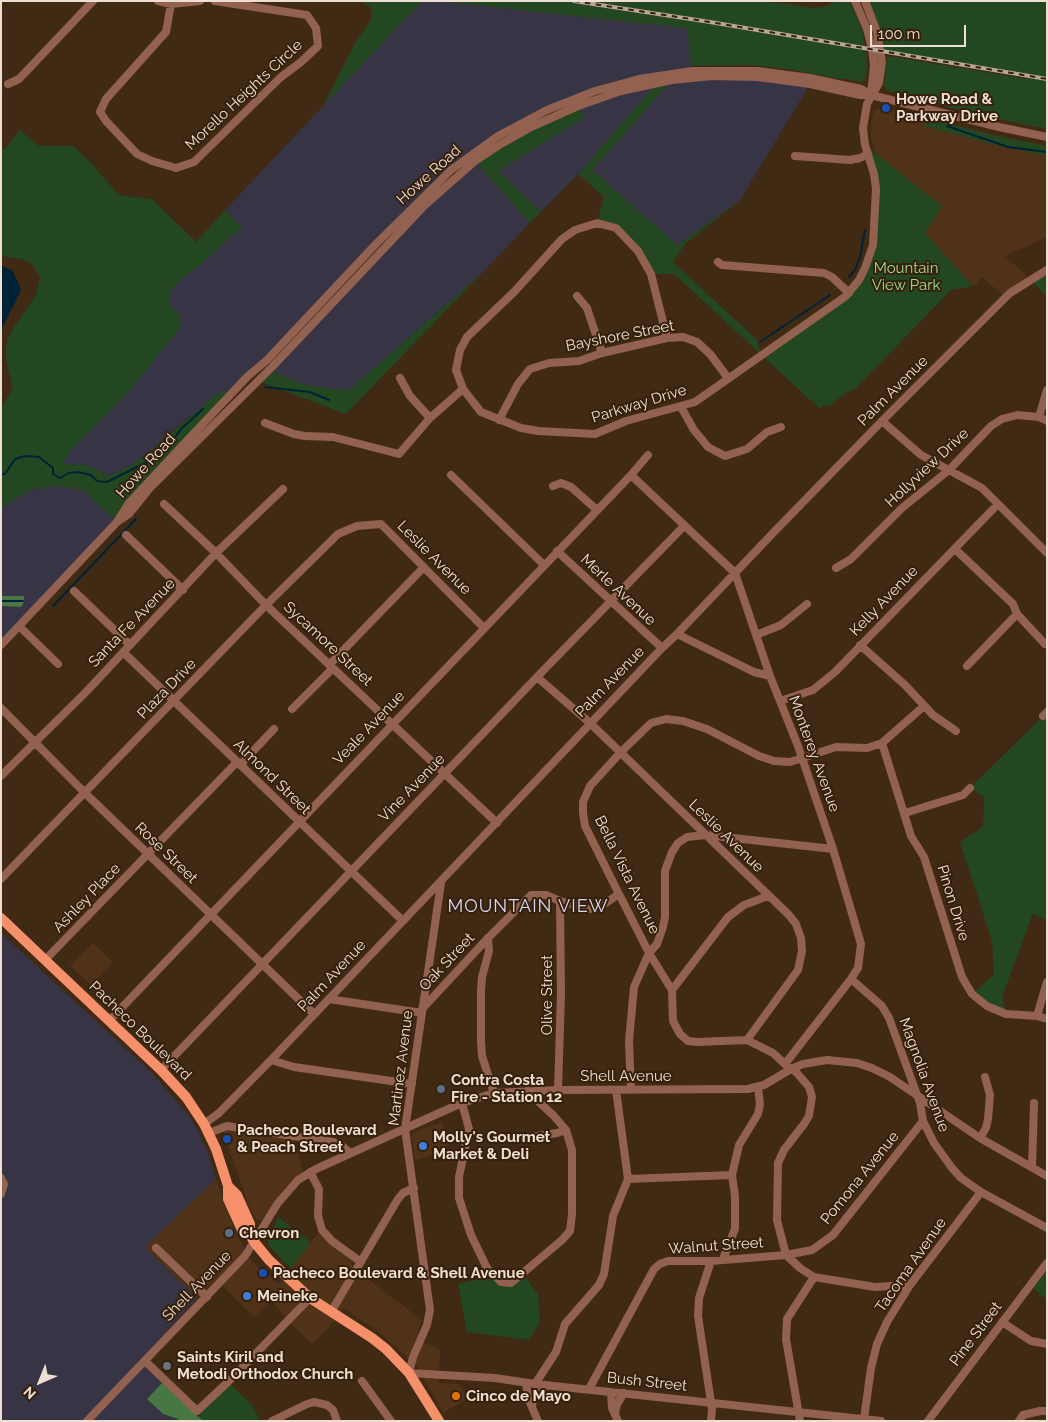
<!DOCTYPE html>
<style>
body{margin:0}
#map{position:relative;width:1048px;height:1422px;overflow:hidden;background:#402a14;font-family:Raleway,sans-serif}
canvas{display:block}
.frame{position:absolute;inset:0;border:2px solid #eedfd2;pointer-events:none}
.north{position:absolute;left:15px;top:1357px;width:50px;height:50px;-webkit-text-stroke:4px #36200a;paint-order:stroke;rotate:224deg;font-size:14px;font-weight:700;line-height:20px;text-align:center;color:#eedfd2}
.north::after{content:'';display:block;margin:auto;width:18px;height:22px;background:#eedfd2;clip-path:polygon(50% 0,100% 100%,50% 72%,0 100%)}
.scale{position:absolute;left:870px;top:25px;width:96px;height:22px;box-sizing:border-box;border:2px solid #eedfd2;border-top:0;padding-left:6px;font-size:15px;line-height:18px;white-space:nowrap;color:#eedfd2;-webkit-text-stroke:4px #36200a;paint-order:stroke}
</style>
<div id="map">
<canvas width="1048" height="1422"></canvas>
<div class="frame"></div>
<div class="north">N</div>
<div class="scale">100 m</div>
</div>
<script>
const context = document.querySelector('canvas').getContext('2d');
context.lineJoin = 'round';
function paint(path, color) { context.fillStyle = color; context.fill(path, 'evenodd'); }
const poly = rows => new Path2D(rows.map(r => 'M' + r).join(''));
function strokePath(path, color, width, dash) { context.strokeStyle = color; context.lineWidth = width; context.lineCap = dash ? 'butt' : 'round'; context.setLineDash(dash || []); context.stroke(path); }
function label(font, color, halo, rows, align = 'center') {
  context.font = font + ' Raleway,sans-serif'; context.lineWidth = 4; context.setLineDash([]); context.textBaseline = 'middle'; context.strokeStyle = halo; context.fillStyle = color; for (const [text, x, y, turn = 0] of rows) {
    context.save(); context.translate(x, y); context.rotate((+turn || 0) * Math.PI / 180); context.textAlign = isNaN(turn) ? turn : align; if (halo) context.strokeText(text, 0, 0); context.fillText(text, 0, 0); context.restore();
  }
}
paint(poly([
 [882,107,1005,138,1047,146,1047,237,1005,256,1031,280,1005,297,982,277,974,286,942,253,925,233,942,206,876,154,870,133,871,122,874,110],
 [93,943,113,962,91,985,70,966],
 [442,1122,448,1140,446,1152,415,1160,411,1135,414,1132],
 [222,1128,293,1136,303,1171,283,1191,265,1218,261,1220,257,1220,255,1217,249,1206],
 [216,1179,234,1229,251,1261,265,1273,279,1284,318,1233,352,1261,352,1267,422,1320,417,1334,425,1343,440,1349,439,1383,459,1384,468,1398,443,1413,416,1365,379,1332,343,1308,331,1325,312,1344,291,1324,271,1300,254,1317,216,1279,197,1298,145,1247]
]), '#4f3217');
paint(poly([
 [422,1,438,1,686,28,688,33,692,71,592,92,509,130,451,170,237,388,187,418,147,454,130,466,109,476,86,465,62,464,72,449,124,397,179,314,172,308,169,301,171,290,179,281,201,264,235,233,243,229,225,210],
 [712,76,810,84,740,200,677,245,592,170,672,80],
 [657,83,578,174,541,212,498,171,583,118,578,106],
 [475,161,530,223,482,273,348,391,301,384,269,370,404,227],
 [59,486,83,490,117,522,1,645,1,606,21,607,23,596,1,596,1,508,32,489],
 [1,933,154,1075,189,1116,197,1129,208,1152,216,1179,145,1247,197,1298,139,1362,204,1421,1,1421]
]), '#373446');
paint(poly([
 [359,1,422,1,323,106,355,43,371,20,371,7],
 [438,1,759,1,789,4,812,8,828,6,834,1,850,1,863,33,867,63,866,76,863,81,859,82,844,78,843,80,794,70,752,65,691,66,688,33,686,28],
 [865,1,1047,1,1047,129,1022,124,930,103,887,90,884,85,887,56,1028,79,1029,77,881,51],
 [672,80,592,170,677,245,740,200,685,244,673,262,757,340,762,356,852,290,873,245,876,189,865,145,942,206,925,233,973,286,951,290,853,391,848,391,829,406,823,405,820,409,674,274,651,274,616,228,597,223,604,197,578,174,657,83],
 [578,106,584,118,498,171,541,212,530,223,475,161],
 [926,118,1005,138,1047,146,1047,156,988,143,924,126],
 [20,130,39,146,73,146,88,160,119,195,152,199,196,242,225,210,243,229,235,233,201,264,179,281,171,290,169,301,172,308,179,314,179,329,124,397,72,449,62,464,86,465,109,476,130,466,147,454,216,394,237,388,117,522,83,490,59,486,32,489,1,508,1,408,13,388,6,361,5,350,9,336,14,327,36,295,40,277,32,264,25,260,1,256,1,147,4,150],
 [1047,270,1047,297,1031,280],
 [482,273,346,414,258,381,269,370,301,384,348,391],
 [1043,716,1047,721,1047,921,1033,913,1002,997,1006,1014,972,994,994,975,992,941,960,842,983,827,984,797,970,788],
 [278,1217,311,1242,291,1269,269,1246,268,1241],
 [1047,1271,1047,1300,1033,1288],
 [523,1274,538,1294,540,1322,529,1340,467,1332,458,1284,494,1275,511,1283],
 [231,1385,252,1405,260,1421,204,1421,199,1417,202,1411]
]), '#234720');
paint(poly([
 [1,596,24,596,24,602,21,607,1,606],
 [162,1383,197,1416,204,1421,178,1421,178,1419,163,1414,147,1399]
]), '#477742');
paint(poly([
 [1,265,13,271,21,290,1,331]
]), '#002237');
strokePath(poly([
 [947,126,1008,147,1047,152],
 [849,277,855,270,860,257,865,230],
 [760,342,830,295],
 [265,387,310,392,329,400],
 [1,474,5,474,15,459,25,456,39,457,53,468,53,474,60,478,69,473,78,472,91,475,97,481,107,482,153,459,169,445,182,428,203,409],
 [1,601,23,601],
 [53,606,136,519]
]), '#002237', 2);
strokePath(poly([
 [158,1,171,4,200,1],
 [855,1,867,29,872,49,874,65,871,95],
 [171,4,166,32,106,99,100,112,106,121,137,154,152,161,176,168,194,162,281,77,301,62,318,46,316,28,307,15,215,1],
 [8,84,19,79,93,1],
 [795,156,850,160,860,158,868,154],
 [718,262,722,265,824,273,832,277,849,293],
 [577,296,587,308,602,353],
 [667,338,651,274,638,251,616,228,597,223,575,230,562,239,514,292,467,337,460,350,456,370,463,389,481,412,521,428,538,431,595,434,626,421,695,402,846,296,859,280,865,268,873,245,876,189,874,174,865,145,863,128,867,104,879,83,882,62,877,32,865,1],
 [400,378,410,396,430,418],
 [681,407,694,430,708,447,725,456,747,449,767,432,781,427],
 [1039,417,1047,390],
 [499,420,518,384,530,369,549,363,579,361,602,353,667,338,683,337,697,342,710,354,728,378],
 [882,421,921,455,982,488,1047,553],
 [265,423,294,434,305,436,333,437,399,454,430,418,463,389],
 [451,475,544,565],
 [631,475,735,573,770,676,798,746,833,849,861,944,858,968,851,979,785,1064],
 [553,486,561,483,571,487,597,510],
 [164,504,216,553,266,605,497,823],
 [117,522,129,503,181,447,248,376,267,360,376,244,451,170,498,136,547,110,595,91,639,79,692,71,758,71,810,78,861,89,871,95,999,127,1047,137],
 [126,535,183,590],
 [955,549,1013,604,1017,614,1045,644],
 [557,551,662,648],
 [836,568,851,559,902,508,949,470,991,426,1002,419,1017,415,1039,417,1047,421],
 [74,591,130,645],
 [19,626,58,664],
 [677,634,754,672,770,676],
 [756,635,781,625,807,604],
 [1,645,117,522,129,514,150,488,273,366,425,205,475,161,501,144,531,127,578,106,621,91,672,80,712,76,758,77,810,84,860,95,871,95],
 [860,645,905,685,933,715,956,731],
 [123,652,403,921],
 [329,665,424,567],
 [967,666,1017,614],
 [537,677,590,723,789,915,796,924,801,938,802,951,798,970,747,1040],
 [780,701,813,690,835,672,998,504],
 [1,708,85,793,314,1014],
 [292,709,333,668],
 [1043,716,1047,712],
 [882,743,911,836,924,857,962,977,972,994,987,1006,1006,1014,1037,1016,1047,1019],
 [240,765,274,729],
 [1,776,86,692,216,553,283,489],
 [905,813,963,795,970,788],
 [1,879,266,605,338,534,357,526,381,524,484,628],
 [441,883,405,1129,430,1310,427,1325,413,1357,409,1373,495,1378,535,1384,881,1421],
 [488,938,489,951,482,977,481,991,481,1042,482,1056,494,1093],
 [45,960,237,762],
 [851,979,882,1006,889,1018,920,1103,923,1121,934,1143,952,1168,961,1178,981,1192,1047,1228],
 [672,990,728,917,744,905,768,896],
 [329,999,422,1013],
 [422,1009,488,938,531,895,546,895,560,901,589,909,600,907,619,894],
 [1037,1016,1047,982],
 [109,1021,631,475,648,455],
 [271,1060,294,1067,412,1084],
 [161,1070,537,677,684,526],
 [558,1090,561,995,560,901],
 [631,1090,629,1041,634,987,649,953,657,944,663,927,665,917,665,871,672,852,678,843,687,837,706,835,833,849],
 [462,1103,469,1129,459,1177,459,1198,471,1235,487,1268,501,1282,511,1283,562,1240,570,1231,572,1214,572,1150,566,1130,553,1115,527,1091],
 [923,1121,833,1235,812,1250,786,1255,777,1220,778,1163,784,1150,804,1124,809,1116,812,1097,809,1087,796,1072,787,1066,773,1053,747,1040,697,1042,688,1041,680,1034,673,1021,672,990,649,953,619,894,585,826,583,813,583,802,590,786,620,753,651,723,666,719,683,721,707,729,759,756,774,761,790,762,836,747,867,748,882,743,924,706],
 [204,1124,219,1113,271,1060,662,648,677,634,772,534,882,421,1010,293,1047,270],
 [209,1133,227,1126,333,1142,342,1146,350,1153],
 [525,1138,557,1133,566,1130],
 [980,1138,986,1128,988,1119,990,1095,985,1077],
 [1032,1167,1034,1103],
 [310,1172,319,1189,318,1216,322,1230,332,1241,361,1262],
 [1,1178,4,1184,1,1194],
 [628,1179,732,1175],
 [156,1248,207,1297],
 [723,1259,735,1229,735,1196,732,1175,739,1145,758,1114,760,1104,758,1087],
 [331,1312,398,1199,403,1193,414,1188],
 [1002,1322,1031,1341,1047,1344],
 [145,1361,197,1411,228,1382,310,1298],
 [362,1381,391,1421],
 [526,1383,528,1398,538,1421],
 [535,1384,556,1352,565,1324,599,1285,604,1274,613,1216,628,1179,616,1090],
 [589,1389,654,1269,660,1264,668,1261,711,1261,786,1255,800,1268,814,1277,875,1287,910,1285],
 [611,1392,612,1408,618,1421],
 [532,1407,533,1399,545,1385],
 [615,1413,617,1404,624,1393],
 [864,1419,871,1368,877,1344,887,1322,910,1285,981,1192],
 [87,1421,245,1256,278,1203,298,1180,316,1169,437,1114,462,1103,494,1093,558,1090,748,1089,764,1085,791,1069,803,1064,827,1060,857,1063,872,1068,890,1077,980,1138,1047,1176],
 [272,1421,307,1404,314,1402,327,1405,333,1410,337,1421],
 [711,1421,712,1409,698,1316,699,1298,711,1261],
 [800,1421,786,1339,787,1319,814,1277],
 [928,1421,1047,1263],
 [1019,1421,1023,1415,1040,1411,1047,1411]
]), '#93614f', 8);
strokePath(poly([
 [1,918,161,1070,186,1097,204,1124,216,1149,228,1186,228,1199,237,1219,242,1230,250,1235,255,1243,269,1260,310,1298,372,1338,386,1349,409,1373,439,1421],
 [228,1186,237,1195,250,1224,250,1235]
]), '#f5906b', 10);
const rail = poly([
 [574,1,710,22,1047,79]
]);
strokePath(rail, '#b8a797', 4);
strokePath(rail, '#36200a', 2, [5.5]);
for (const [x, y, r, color] of [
 [886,108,5,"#1a4fb4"],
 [441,1089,5,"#5c6f8a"],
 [227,1139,5,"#1a4fb4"],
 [423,1146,5,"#3f7fe0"],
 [229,1233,5,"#5c6f8a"],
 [263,1273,5,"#1a4fb4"],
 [247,1296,5,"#3f7fe0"],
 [167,1366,5,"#6b7280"],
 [456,1396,5,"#e8710a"]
]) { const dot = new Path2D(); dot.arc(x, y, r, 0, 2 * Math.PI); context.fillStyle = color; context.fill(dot); strokePath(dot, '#36200a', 2); }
label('15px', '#eedfd2', '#36200a', [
 ["Morello Heights Circle",244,95,-43],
 ["Howe Road",429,175,-42],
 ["Bayshore Street",620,336,-11],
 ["Palm Avenue",893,391,-45],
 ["Parkway Drive",639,404,-17],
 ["Howe Road",146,466,-48],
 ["Hollyview Drive",927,468,-43],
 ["Leslie Avenue",434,558,45],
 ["Merle Avenue",618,590,43],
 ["Kelly Avenue",884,601,-46],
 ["Santa Fe Avenue",132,623,-46],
 ["Sycamore Street",328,644,43],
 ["Palm Avenue",610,682,-46],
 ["Plaza Drive",167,689,-46],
 ["Veale Avenue",369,728,-46],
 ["Monterey Avenue",814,754,70],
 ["Almond Street",272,777,44],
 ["Vine Avenue",412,788,-46],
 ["Leslie Avenue",726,836,44],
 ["Rose Street",166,853,44],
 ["Bella Vista Avenue",627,875,64],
 ["Ashley Place",87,898,-46],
 ["Pinon Drive",953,903,73],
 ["Oak Street",447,962,-47],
 ["Palm Avenue",332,976,-47],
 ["Olive Street",547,995,-90],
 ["Pacheco Boulevard",140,1031,44],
 ["Martinez Avenue",401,1068,-83],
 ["Magnolia Avenue",924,1075,70],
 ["Shell Avenue",626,1076],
 ["Pomona Avenue",860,1178,-51],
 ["Walnut Street",716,1246,-4],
 ["Tacoma Avenue",911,1265,-55],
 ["Shell Avenue",197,1286,-46],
 ["Pine Street",976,1334,-53],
 ["Bush Street",647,1382,6]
]);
label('bold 15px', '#eedfd2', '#36200a', [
 ["Howe Road &",896,99],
 ["Parkway Drive",896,116],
 ["Contra Costa",451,1080],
 ["Fire - Station 12",451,1097],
 ["Pacheco Boulevard",237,1130],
 ["& Peach Street",237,1147],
 ["Molly's Gourmet",433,1137],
 ["Market & Deli",433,1154],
 ["Chevron",239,1233],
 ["Pacheco Boulevard & Shell Avenue",273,1273],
 ["Meineke",257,1296],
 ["Saints Kiril and",177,1357],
 ["Metodi Orthodox Church",177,1374],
 ["Cinco de Mayo",466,1396]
], 'left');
label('15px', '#99df92', '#36200a', [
 ["Mountain",906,268],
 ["View Park",906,285]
]);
context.letterSpacing = '1px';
label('18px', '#d7d7f5', '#36200a', [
 ["MOUNTAIN VIEW",528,907]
]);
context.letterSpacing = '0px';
</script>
